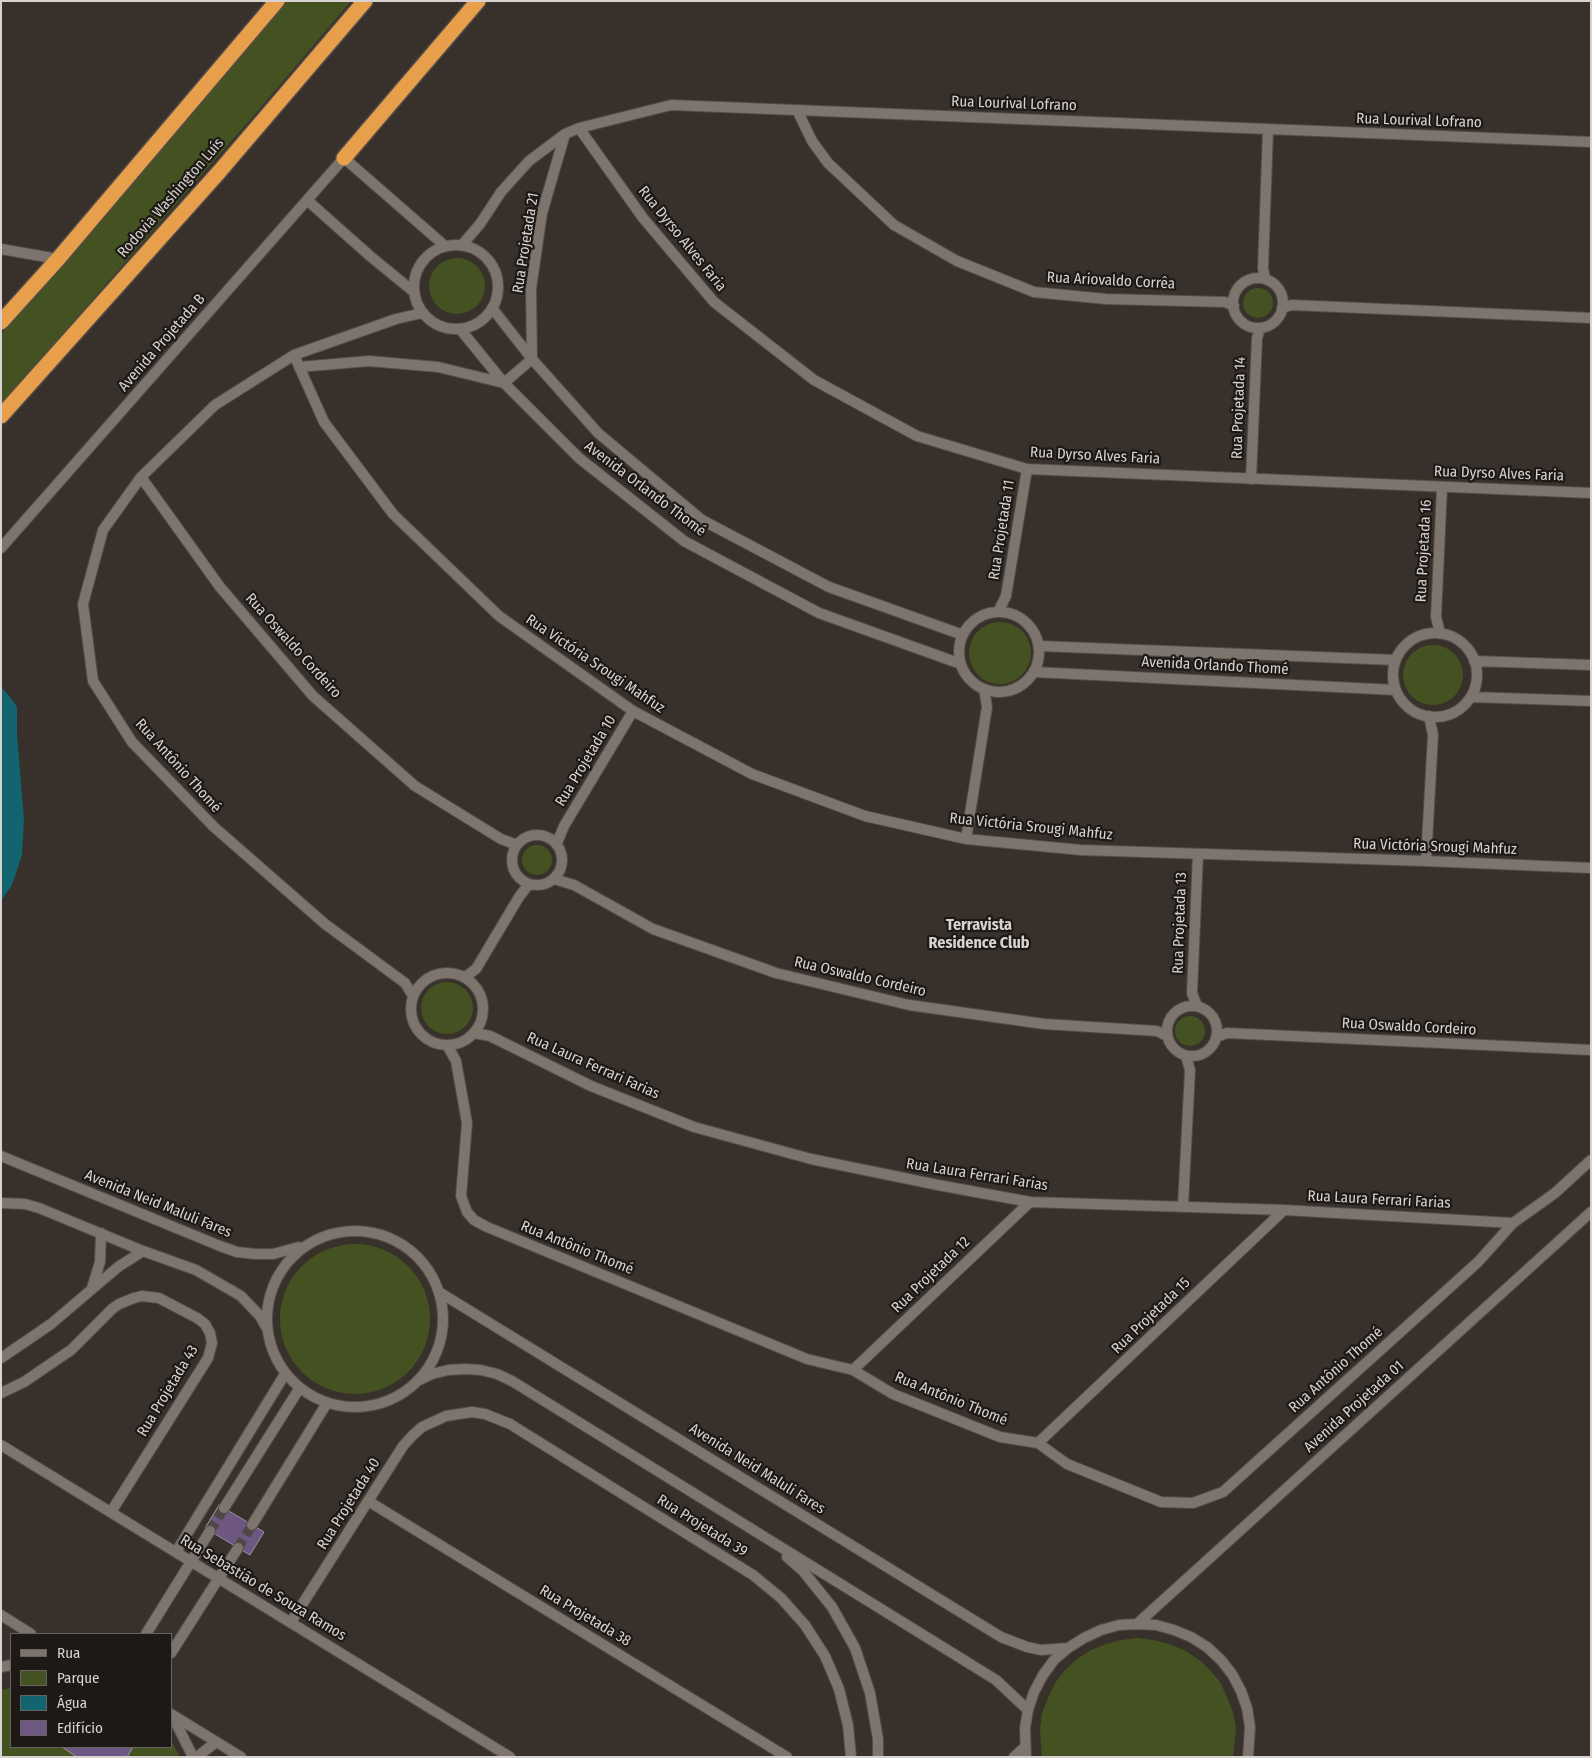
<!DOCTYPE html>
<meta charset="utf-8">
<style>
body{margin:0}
#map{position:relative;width:1592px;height:1758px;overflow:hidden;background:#38302b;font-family:"Fira Sans Condensed",sans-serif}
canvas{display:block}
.frame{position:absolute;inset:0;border:2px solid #d8d3d0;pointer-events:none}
.legend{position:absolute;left:10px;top:1633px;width:162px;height:115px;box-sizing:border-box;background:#1d1917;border:1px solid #686361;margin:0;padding:6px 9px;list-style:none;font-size:15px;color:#d8d3d0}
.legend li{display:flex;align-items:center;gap:10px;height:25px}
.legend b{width:25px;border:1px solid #686361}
</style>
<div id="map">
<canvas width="1592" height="1758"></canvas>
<div class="frame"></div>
<ul class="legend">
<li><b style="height:6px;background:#7c746d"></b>Rua</li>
<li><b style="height:14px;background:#445221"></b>Parque</li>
<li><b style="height:14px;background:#12656e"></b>Água</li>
<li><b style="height:14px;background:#6f5783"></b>Edifício</li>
</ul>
</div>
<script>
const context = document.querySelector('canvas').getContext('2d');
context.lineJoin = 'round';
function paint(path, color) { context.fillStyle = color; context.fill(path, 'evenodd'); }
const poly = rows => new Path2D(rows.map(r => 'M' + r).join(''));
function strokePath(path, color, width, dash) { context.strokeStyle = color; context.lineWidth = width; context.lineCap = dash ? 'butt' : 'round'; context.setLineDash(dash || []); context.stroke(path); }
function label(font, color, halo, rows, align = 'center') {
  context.font = font + ' "Fira Sans Condensed",sans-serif'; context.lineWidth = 4.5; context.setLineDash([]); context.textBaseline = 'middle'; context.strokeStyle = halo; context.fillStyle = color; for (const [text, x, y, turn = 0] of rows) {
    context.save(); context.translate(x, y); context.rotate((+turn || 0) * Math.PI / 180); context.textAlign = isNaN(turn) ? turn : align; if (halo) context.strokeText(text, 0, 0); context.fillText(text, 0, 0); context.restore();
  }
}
paint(poly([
 [286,1,351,1,256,113,1,404,1,334,63,266],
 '429 286a28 28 0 1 1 56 0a28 28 0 1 1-56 0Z',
 '1243 303a15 15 0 1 1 30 0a15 15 0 1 1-30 0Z',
 '969 653a31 31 0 1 1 62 0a31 31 0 1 1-62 0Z',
 '1403 675a30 30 0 1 1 60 0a30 30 0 1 1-60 0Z',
 '522 860a15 15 0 1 1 30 0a15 15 0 1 1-30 0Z',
 '421 1008a26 26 0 1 1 52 0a26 26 0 1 1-52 0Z',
 '1175 1031a15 15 0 1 1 30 0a15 15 0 1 1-30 0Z',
 '280 1319a75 75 0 1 1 150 0a75 75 0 1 1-150 0Z',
 [1137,1638,1154,1640,1169,1644,1184,1650,1198,1659,1210,1670,1220,1682,1227,1697,1233,1712,1236,1728,1233,1757,1042,1757,1040,1729,1042,1713,1048,1698,1055,1683,1065,1670,1077,1659,1091,1650,1106,1644,1121,1640],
 [11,1688,11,1747,62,1747,77,1757,1,1757,1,1690],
 [171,1741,179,1755,175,1757,127,1757,133,1747,171,1747]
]), '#445221');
paint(poly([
 [1,687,11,698,17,707,17,735,24,820,22,855,12,885,1,901]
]), '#12656e');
const building = poly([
 [219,1505,264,1532,250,1555,205,1528,219,1505],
 [62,1747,133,1747,127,1757,77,1757,62,1747]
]);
paint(building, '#6f5783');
strokePath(building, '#9a959e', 1);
strokePath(poly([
 [210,1531,224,1508],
 [238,1548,252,1525]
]), '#504844', 10, [10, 5]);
const street = poly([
 [797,110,812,141,828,163,894,225,957,261,1034,292,1106,299,1225,302,1234,306],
 [579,128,643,218,714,302,814,380,917,436,1027,469,1591,493],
 [307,200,370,256,414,292],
 '414 287a42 42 0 1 1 84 0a42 42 0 1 1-84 0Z',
 [462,245,480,224,501,192,529,161,565,134,579,128,671,105,1591,142],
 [1,249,58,259],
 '1233 303a25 25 0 1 1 50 0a25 25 0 1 1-50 0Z',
 [1265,279,1263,268,1268,130],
 [492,308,532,359,598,433,702,520,829,587,963,635],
 [1282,308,1292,305,1591,318],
 [460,329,504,383,579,458,684,541,819,613,961,664],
 [294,355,324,422,393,514,499,616,633,711,752,774,865,816,966,839,1081,850,1426,861,1591,868],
 [299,367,369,361,438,367,504,383,532,359,531,289,542,213,565,134],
 [141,477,220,587,313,696,415,786,501,839,517,845],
 [1251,479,1257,338,1260,328],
 [1,548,344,158,445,246],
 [998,612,1006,596,1027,469],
 '959 652a40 40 0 1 1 80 0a40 40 0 1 1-80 0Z',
 [1440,633,1436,617,1442,487],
 '1393 675a42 42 0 1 1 84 0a42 42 0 1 1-84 0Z',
 [1039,646,1396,660],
 [1474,661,1591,665],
 [1034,672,1396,690],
 [1471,697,1591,701],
 '512 860a25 25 0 1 1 50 0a25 25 0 1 1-50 0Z',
 [966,839,987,707,984,689],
 [557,843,564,826,633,711],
 [1426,861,1433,735,1429,716],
 [554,879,574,885,653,929,776,973,909,1005,1044,1024,1157,1031,1167,1036],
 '411 1009a36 36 0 1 1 72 0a36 36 0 1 1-72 0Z',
 [465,977,476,969,519,897,529,884],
 [413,996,405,983,325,924,214,827,132,742,93,681,83,604,103,530,141,477,215,405,294,355,396,319,422,313],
 '1167 1031a25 25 0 1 1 50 0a25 25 0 1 1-50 0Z',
 [1197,1006,1192,993,1198,854],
 [474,1033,490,1036,591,1086,694,1127,811,1159,938,1185,1030,1202,1284,1210,1513,1223],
 [1216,1037,1227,1033,1591,1050],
 [447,1045,456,1061,467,1123,461,1196,467,1212,474,1220,487,1227,807,1359,853,1370,893,1394,1000,1437,1038,1443,1067,1464,1161,1502,1193,1503,1223,1492,1478,1262,1513,1223,1555,1193,1591,1160],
 [1,1156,220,1246,237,1252,255,1254,273,1254,299,1247],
 [1,1203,25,1204,39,1208,143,1251,196,1270,241,1296,260,1316,266,1327],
 [1183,1206,1190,1070,1186,1056],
 '267 1319a88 88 0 1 1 176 0a88 88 0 1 1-176 0Z',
 [92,1288,100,1262,101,1233],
 [439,1292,1001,1637,1027,1647,1041,1650,1068,1648],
 [1,1358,51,1324,118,1267,143,1251],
 [853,1370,1030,1202],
 [417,1381,432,1374,448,1370,465,1369,481,1370,497,1374,512,1381,996,1680,1028,1710],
 [1,1393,24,1382,71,1350,112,1309,119,1304,134,1298,142,1296,159,1298,197,1318,205,1324,210,1333,212,1343,208,1358,111,1512],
 [1038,1443,1284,1210],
 [1,1445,510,1757],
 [368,1501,787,1757],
 [224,1508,299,1389],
 [252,1525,327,1403],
 [176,1552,285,1374],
 [787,1557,803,1571,832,1607,855,1648,870,1693,878,1739,878,1757],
 [1,1615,31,1634],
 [291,1622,403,1446,412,1436,422,1427,446,1416,472,1412,485,1414,510,1424,753,1575,781,1598,805,1625,825,1656,839,1689,848,1725,851,1757],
 [1137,1624,1591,1212],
 [146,1634,210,1531],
 [171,1653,238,1548],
 [1,1667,11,1665],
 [171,1714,241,1757],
 [172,1715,193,1757],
 [197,1757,216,1742],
 [1014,1757,1025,1747],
 [1026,1757,1025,1728,1028,1710,1034,1692,1043,1675,1054,1660,1068,1648,1084,1638,1101,1630,1119,1625,1137,1624,1156,1625,1174,1630,1191,1637,1207,1647,1221,1660,1232,1674,1241,1691,1247,1708,1250,1727,1248,1757]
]);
const highway = poly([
 [344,158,478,1],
 [1,322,58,259,277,1],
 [1,416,219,172,365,1]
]);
strokePath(street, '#534c48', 12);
strokePath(highway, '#534c48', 18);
strokePath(street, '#7c746d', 10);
strokePath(highway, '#e79f4c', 15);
label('15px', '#d8d3d0', '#1d1917', [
 ["Rua Lourival Lofrano",1014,104,2],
 ["Rua Lourival Lofrano",1419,121,2],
 ["Rodovia Washington Luís",171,198,-49],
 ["Rua Dyrso Alves Faria",682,239,51],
 ["Rua Projetada 21",526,243,-81],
 ["Rua Ariovaldo Corrêa",1111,281,3],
 ["Avenida Projetada B",162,343,-49],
 ["Rua Projetada 14",1239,408,-88],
 ["Rua Dyrso Alves Faria",1095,456,3],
 ["Rua Dyrso Alves Faria",1499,474,2],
 ["Avenida Orlando Thomé",645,489,37],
 ["Rua Projetada 11",1002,530,-81],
 ["Rua Projetada 16",1424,551,-87],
 ["Rua Oswaldo Cordeiro",293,646,48],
 ["Rua Victória Srougi Mahfuz",595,664,34],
 ["Avenida Orlando Thomé",1215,666,3],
 ["Rua Projetada 10",586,761,-59],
 ["Rua Antônio Thomé",178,766,48],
 ["Rua Victória Srougi Mahfuz",1031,827,6],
 ["Rua Victória Srougi Mahfuz",1435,847,2],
 ["Rua Projetada 13",1180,923,-88],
 ["Rua Oswaldo Cordeiro",860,977,13],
 ["Rua Oswaldo Cordeiro",1409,1027,3],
 ["Rua Laura Ferrari Farias",593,1066,24],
 ["Rua Laura Ferrari Farias",977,1175,9],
 ["Rua Laura Ferrari Farias",1379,1200,3],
 ["Avenida Neid Maluli Fares",158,1204,22],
 ["Rua Antônio Thomé",577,1248,22],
 ["Rua Projetada 12",931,1275,-44],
 ["Rua Projetada 15",1151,1316,-44],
 ["Rua Antônio Thomé",1336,1370,-42],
 ["Rua Projetada 43",168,1391,-59],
 ["Rua Antônio Thomé",951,1399,22],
 ["Avenida Projetada 01",1354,1407,-42],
 ["Avenida Neid Maluli Fares",757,1469,32],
 ["Rua Projetada 40",349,1504,-58],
 ["Rua Projetada 39",702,1526,32],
 ["Rua Sebastião de Souza Ramos",263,1588,31],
 ["Rua Projetada 38",585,1616,31]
]);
label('bold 16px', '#d8d3d0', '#1d1917', [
 ["Terravista",979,926],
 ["Residence Club",979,944]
]);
</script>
